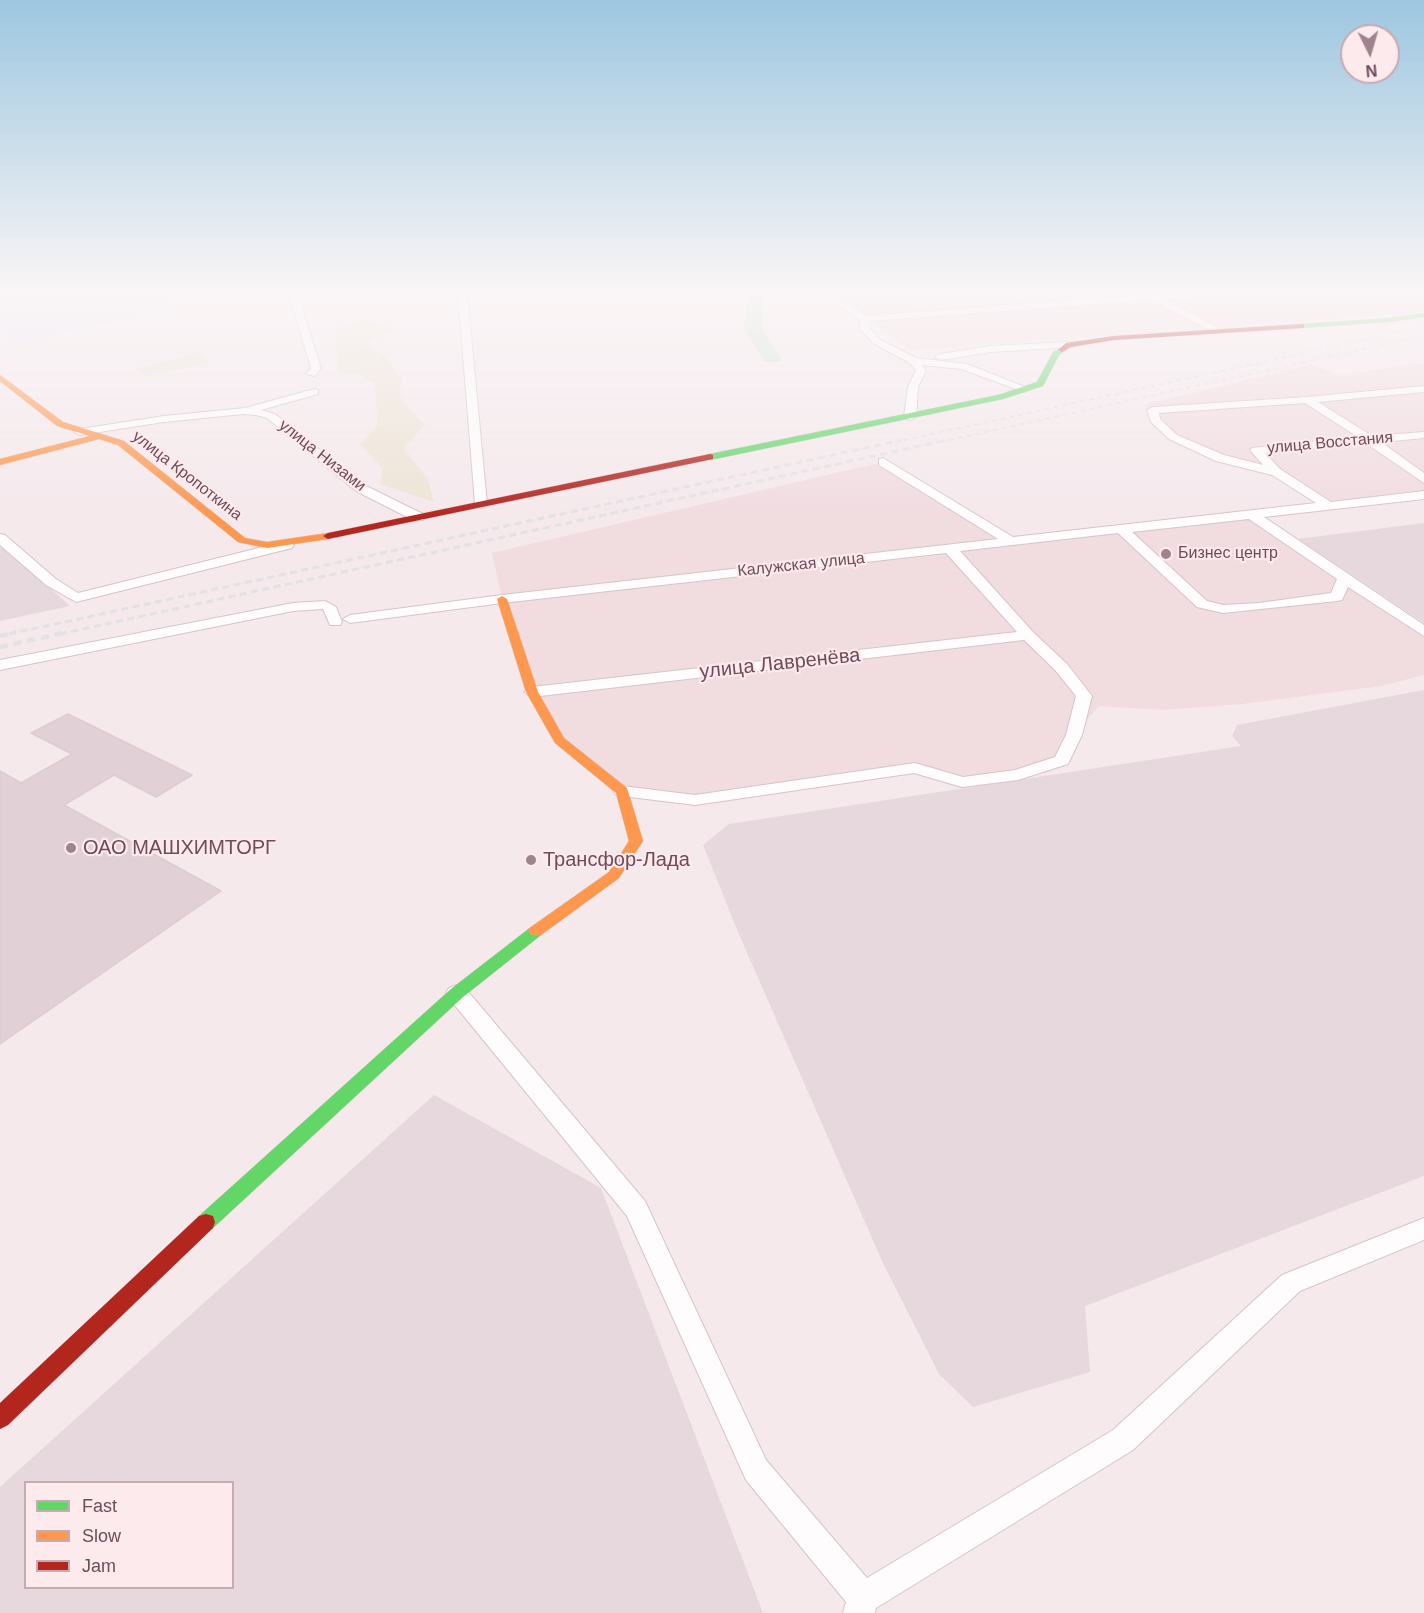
<!DOCTYPE html>
<meta charset="utf-8">
<style>
body{margin:0}
#map{position:relative;width:1424px;height:1613px;overflow:hidden;background:#f5e9ec;font-family:Helvetica,sans-serif}
canvas{display:block}
.legend{position:absolute;left:24px;top:1481px;width:210px;height:108px;box-sizing:border-box;background:#fdeaed;border:2px solid #c5abb3;margin:0;padding:8px 10px;list-style:none;font-size:18px;color:#704c5b}
.legend li{display:flex;align-items:center;gap:12px;height:30px}
.legend b{width:30px;border:2px solid #c5abb3}
.north{position:absolute;left:1340px;top:24px;width:60px;height:60px;box-sizing:border-box;background:#fdeaed;border:2px solid #c5abb3;border-radius:50%;rotate:175deg;font-size:16px;font-weight:700;line-height:24px;text-align:center;color:#704c5b}
.north::after{content:'';display:block;margin:auto;width:21px;height:27px;background:#9f838e;clip-path:polygon(50% 0,100% 100%,50% 72%,0 100%)}
</style>
<div id="map">
<canvas width="1424" height="1613"></canvas>
<ul class="legend">
<li><b style="height:8px;background:#63d668"></b>Fast</li>
<li><b style="height:8px;background:#ff974d"></b>Slow</li>
<li><b style="height:8px;background:#b3261e"></b>Jam</li>
</ul>
<div class="north">N</div>
</div>
<script>
const context = document.querySelector('canvas').getContext('2d');
context.lineJoin = 'round';
function paint(path, color) { context.fillStyle = color; context.fill(path, 'evenodd'); }
const poly = rows => new Path2D(rows.map(r => 'M' + r).join(''));
function strokePath(path, color, width, dash) { context.strokeStyle = color; context.lineWidth = width; context.lineCap = dash ? 'butt' : 'round'; context.setLineDash(dash || []); context.stroke(path); }
function label(font, color, halo, rows, align = 'center') {
  context.font = font + ' Helvetica,sans-serif'; context.lineWidth = 4.5; context.setLineDash([]); context.textBaseline = 'middle'; context.strokeStyle = halo; context.fillStyle = color; for (const [text, x, y, turn = 0] of rows) {
    context.save(); context.translate(x, y); context.rotate((+turn || 0) * Math.PI / 180); context.textAlign = isNaN(turn) ? turn : align; if (halo) context.strokeText(text, 0, 0); context.fillText(text, 0, 0); context.restore();
  }
}
paint(poly([
 [825,292,1424,292,1424,311,1403,314,911,350],
 [1424,363,1424,496,1329,506,1276,472,1220,458,1173,437,1155,420,1146,404,1311,365,1341,375],
 [883,462,1010,541,1252,515,1424,632,1424,675,1381,686,1242,704,1163,710,1099,706,1074,735,1062,760,962,782,915,768,695,800,622,791,559,740,502,599,492,553]
]), '#f1dce0');
paint(poly([
 [1424,523,1424,623,1298,539],
 [0,543,70,606,0,621],
 [1424,690,1424,1176,1085,1306,1090,1372,973,1407,939,1374,882,1261,738,932,703,845,729,824,1241,746,1232,736,1237,725],
 [434,1095,601,1188,763,1613,0,1613,0,1487],
 [26,1482,232,1482,232,1588,26,1588]
]), '#e6d8dd');
paint(poly([
 [0,292,169,292,171,310,19,343,0,327]
]), '#eae6f2');
paint(poly([
 [365,320,395,329,365,345,384,355,401,378,400,397,425,425,404,448,428,480,434,502,380,484,383,468,360,445,377,425,375,384,359,375,339,374,334,328],
 [196,354,210,362,148,377,135,369]
]), '#ede4d6');
paint(poly([
 [748,292,764,292,762,329,781,358,779,362,765,362,744,329,748,292]
]), '#cce4d4');
const building = poly([
 [68,714,192,775,156,797,114,775,64,805,221,891,0,1044,0,771,21,783,72,754,31,733,68,714]
]);
paint(building, '#e1d1d6');
strokePath(building, '#ddccd2', 1.5);
const street = poly([
 [288,292,297,292,321,368,315,376,306,374,311,368,288,292],
 [458,292,467,292,487,504,481,508,475,504,458,292],
 [819,292,829,292,867,316,1154,294,1232,292,1227,295,1165,299,1218,328,1220,330,1215,333,1153,300,870,321,870,328,879,339,916,358,967,364,1030,389,1025,392,1021,391,961,369,922,365,926,370,918,387,916,417,910,420,904,417,908,387,916,370,910,363,873,343,860,329,860,320,819,292],
 [1069,342,1074,345,1073,347,991,352,940,360,935,357,940,354,991,346,1069,342],
 [1424,386,1424,392,1318,402,1372,436,1424,432,1424,438,1381,442,1424,473,1424,483,1367,444,1265,453,1280,469,1331,502,1424,491,1424,499,1264,517,1424,625,1424,636,1348,587,1342,600,1337,601,1223,613,1197,607,1118,533,960,551,1033,632,1067,664,1092,696,1082,735,1068,764,1018,780,962,787,914,773,695,805,622,796,616,795,613,791,616,787,622,786,695,795,915,763,963,777,1015,770,1055,757,1066,735,1076,696,1055,670,1024,640,532,697,524,692,532,687,1017,632,946,553,502,603,350,623,343,619,350,615,502,595,998,539,879,465,879,459,883,458,1013,537,1316,503,1272,475,1216,461,1169,439,1151,422,1147,410,1153,407,1307,397,1424,386],
 [1305,403,1358,437,1252,448,1250,450,1263,465,1224,455,1177,435,1160,419,1159,413,1305,403],
 [1249,519,1337,579,1331,593,1259,603,1223,605,1207,601,1132,532,1249,519],
 [314,389,318,390,318,394,261,410,275,414,364,485,423,514,424,517,423,520,413,520,356,491,267,418,256,415,243,414,164,422,80,435,74,432,80,429,164,416,245,408,314,389],
 [0,534,5,535,56,579,78,593,287,541,294,545,292,548,76,602,46,585,0,545,0,534],
 [325,601,336,607,342,622,340,625,330,625,323,609,293,611,0,670,0,660,293,603,325,601],
 [457,985,465,988,645,1201,766,1460,867,1578,1113,1430,1282,1275,1424,1218,1424,1240,1300,1291,1133,1450,876,1608,875,1613,843,1613,846,1602,746,1480,627,1216,449,998,446,993,449,988,457,985]
]);
const fast = poly([
 [1424,313,1424,317,1388,322,1301,328,1297,326,1301,324,1388,318,1424,313],
 [1062,348,1066,350,1059,355,1043,386,1003,399,710,460,706,457,710,454,998,395,1037,382,1053,352,1062,348],
 [536,926,541,927,544,931,541,935,463,997,213,1228,206,1230,199,1228,197,1222,199,1216,451,989,531,927,536,926]
]);
const slow = poly([
 [0,375,63,422,124,441,245,538,267,542,328,533,333,536,328,539,267,548,238,542,118,445,99,439,0,465,0,459,90,436,57,426,0,381,0,375],
 [502,596,507,599,538,692,564,738,627,788,643,841,619,878,541,935,536,936,531,935,528,931,531,927,609,872,629,841,616,793,555,743,526,692,497,599,502,596]
]);
const jam = poly([
 [1301,324,1304,324,1304,328,1114,340,1071,347,1062,352,1058,350,1066,343,1114,336,1301,324],
 [710,454,713,455,713,459,328,539,323,536,328,533,710,454],
 [206,1214,213,1216,215,1222,213,1228,8,1425,0,1429,0,1403,199,1216,206,1214]
]);
strokePath(street, '#d4c5ca', 2);
strokePath(fast, '#d5c5cb', 1);
strokePath(slow, '#d5c5cb', 1);
strokePath(jam, '#d5c5cb', 1);
paint(street, '#fefcfc');
paint(fast, '#63d668');
paint(slow, '#ff974d');
paint(jam, '#b3261e');
strokePath(poly([
 [895,442,1424,327],
 [940,442,1424,336]
]), '#e2e1e4', 2, [5, 4]);
strokePath(poly([
 [9,634,902,440],
 [60,634,947,440]
]), '#e2e1e4', 3, [7, 4.5]);
strokePath(poly([
 [0,636,16,632],
 [0,647,67,632]
]), '#e2e1e4', 4.5, [8, 6]);
const sky = context.createLinearGradient(0, 0, 0, 518);
sky.addColorStop(0, '#9dc7e0');
sky.addColorStop(0.56, '#faf5f6');
sky.addColorStop(1, '#faf5f600');
context.fillStyle = sky;
context.fillRect(0, 0, 1424, 518);
for (const [x, y, r, color] of [
 [1166,554,6,"#9f838e"],
 [71,848,6,"#9f838e"],
 [531,860,6,"#9f838e"]
]) { const dot = new Path2D(); dot.arc(x, y, r, 0, 2 * Math.PI); context.fillStyle = color; context.fill(dot); strokePath(dot, '#fdeaed', 2); }
label('16px', '#704c5b', '#fdeaed', [
 ["улица Восстания",1330,443,-5],
 ["улица Низами",322,456,38],
 ["улица Кропоткина",187,476,38],
 ["Калужская улица",801,565,-6]
]);
label('16px', '#704c5b', '#fdeaed', [
 ["Бизнес центр",1178,554]
], 'left');
label('20px', '#704c5b', '#fdeaed', [
 ["улица Лавренёва",780,664,-6]
]);
label('20px', '#704c5b', '#fdeaed', [
 ["ОАО МАШХИМТОРГ",83,848],
 ["Трансфор-Лада",543,860]
], 'left');
</script>
